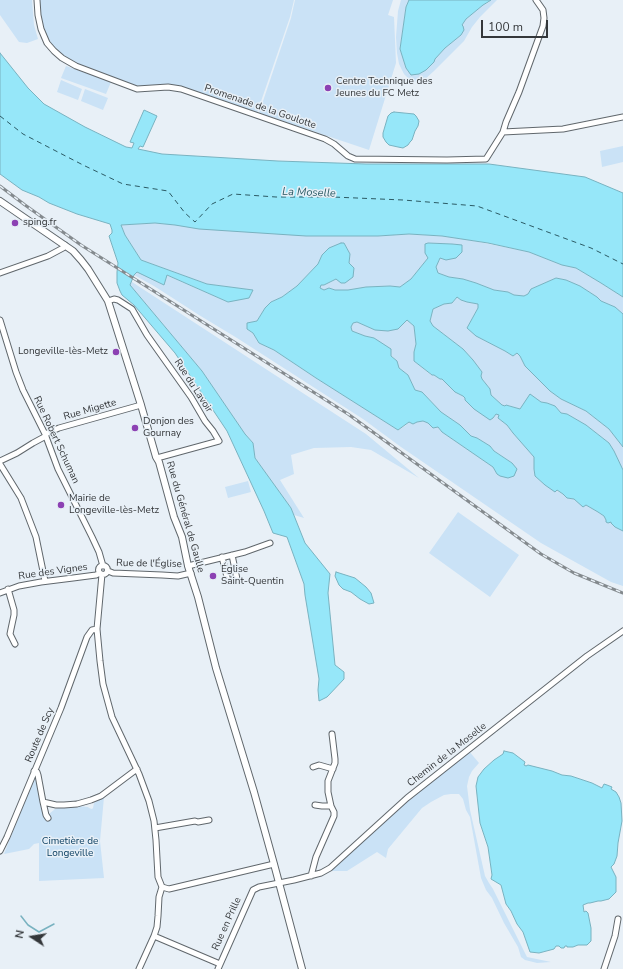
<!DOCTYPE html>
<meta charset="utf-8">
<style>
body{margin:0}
#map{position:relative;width:623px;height:969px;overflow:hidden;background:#e8f0f7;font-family:"Nunito Sans",sans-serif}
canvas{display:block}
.north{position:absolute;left:12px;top:917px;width:40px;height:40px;-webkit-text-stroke:3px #e8f0f7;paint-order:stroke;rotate:282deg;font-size:11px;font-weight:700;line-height:16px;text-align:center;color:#34373a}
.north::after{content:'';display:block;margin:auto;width:14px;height:18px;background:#34373a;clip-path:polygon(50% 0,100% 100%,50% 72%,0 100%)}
.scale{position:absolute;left:481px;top:20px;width:67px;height:18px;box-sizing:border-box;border:2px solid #34373a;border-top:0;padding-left:5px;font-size:12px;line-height:14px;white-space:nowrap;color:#34373a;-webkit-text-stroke:3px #e8f0f7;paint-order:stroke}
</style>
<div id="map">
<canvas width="623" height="969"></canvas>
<div class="north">N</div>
<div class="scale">100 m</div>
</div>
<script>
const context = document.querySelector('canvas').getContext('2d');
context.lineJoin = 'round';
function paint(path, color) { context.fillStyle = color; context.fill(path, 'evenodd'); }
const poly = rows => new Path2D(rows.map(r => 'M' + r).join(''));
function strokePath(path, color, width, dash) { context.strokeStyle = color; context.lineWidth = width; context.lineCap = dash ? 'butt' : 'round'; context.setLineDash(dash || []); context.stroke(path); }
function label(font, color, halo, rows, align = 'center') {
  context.font = font + ' "Nunito Sans",sans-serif'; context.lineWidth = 3; context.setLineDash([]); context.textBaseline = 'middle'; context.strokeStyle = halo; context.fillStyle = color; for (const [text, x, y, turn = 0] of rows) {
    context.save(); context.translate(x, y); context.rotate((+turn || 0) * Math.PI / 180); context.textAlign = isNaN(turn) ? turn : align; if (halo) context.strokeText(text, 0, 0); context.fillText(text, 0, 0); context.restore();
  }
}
paint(poly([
 [0,0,32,0,34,25,38,39,27,43,19,42,0,15],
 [39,0,294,0,290,17,257,113,190,90,143,88,134,86,74,62,65,57,53,46,47,36,41,21],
 [295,0,393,0,388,15,394,17,396,63,369,150,259,113,291,18],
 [401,0,409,0,406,7,400,49,404,60,406,68,426,70,434,62,435,59,445,48,461,35,462,25,466,19,483,5,488,3,491,0,497,0,480,17,472,27,464,41,434,71,424,80,414,82,408,78,404,74,399,64,397,53,396,37,398,11],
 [66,66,111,82,106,94,61,78],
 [61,80,82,89,78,100,57,92],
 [85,89,108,98,103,110,81,101],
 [623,146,623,162,602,167,600,151],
 [155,223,378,236,409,234,442,236,464,239,529,252,562,265,576,268,601,283,623,297,623,314,615,307,601,301,597,297,580,286,566,280,556,278,531,289,528,294,524,296,514,295,508,292,494,290,476,283,463,279,449,277,438,273,436,267,440,257,462,246,452,244,428,243,425,244,428,258,411,279,400,287,390,286,366,287,348,290,335,290,329,288,324,290,320,288,321,285,324,285,336,279,349,263,350,254,344,243,341,243,322,255,318,264,297,286,282,297,271,302,265,308,257,321,247,323,247,329,253,333,259,343,274,350,316,378,398,430,405,426,409,422,413,424,416,422,423,421,428,423,433,428,438,427,442,432,493,467,497,474,512,463,494,451,490,446,477,438,471,436,460,425,441,412,422,392,415,390,408,375,399,368,397,361,374,338,365,336,352,331,351,327,353,323,357,322,375,330,404,323,407,320,414,326,416,344,414,352,414,361,431,375,434,375,440,379,442,379,455,392,463,396,493,418,496,414,499,415,498,418,507,425,513,433,535,457,534,469,535,476,545,485,563,494,567,498,574,499,579,503,586,505,598,512,604,516,606,520,611,522,611,523,615,527,623,531,623,586,611,582,541,543,401,447,363,419,237,338,199,315,154,286,134,275,138,272,164,285,166,275,228,302,252,290,207,284,141,260,125,235,121,225],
 [132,282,275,375,366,434,419,478,371,450,351,447,314,448,291,455,294,474,280,480,304,518,294,515,291,508,255,458,253,443,245,434,202,371,130,285],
 [457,297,461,300,467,302,478,304,478,308,467,328,486,341,505,351,513,356,517,353,520,356,525,366,550,391,561,399,586,411,609,429,623,447,623,470,614,451,609,443,586,425,567,414,561,413,555,406,547,403,541,402,530,395,520,409,507,405,506,406,502,405,491,395,490,389,482,379,481,376,482,372,473,360,463,349,433,326,430,321,433,309,444,304,452,303],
 [248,481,251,492,228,498,225,487],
 [458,512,519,555,490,597,429,553],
 [468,750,479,763,472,771,469,777,467,786,470,810,485,876,489,883,493,889,527,957,551,962,537,963,525,960,521,957,518,947,504,923,492,898,486,890,481,878,470,817,466,810,463,799,459,794,451,794,444,795,431,802,422,808,388,849,386,858,377,852,347,871,326,871,407,798],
 [35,776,37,777,44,817,45,818,49,816,49,814,55,809,61,807,78,806,88,807,89,808,92,809,93,808,94,803,104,797,100,841,104,878,39,881,39,843,34,844,29,849,4,854]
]), '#cae2f6');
const water = poly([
 [409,0,491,0,488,2,483,5,466,19,462,25,463,26,464,30,461,35,445,48,435,59,434,62,426,70,419,74,411,75,406,68,400,49,406,7,409,0],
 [0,53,28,88,44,104,85,127,126,147,132,148,134,143,130,142,144,110,157,116,143,147,140,146,138,149,162,154,278,161,366,164,489,164,585,177,623,193,623,297,601,283,576,268,562,265,529,252,488,243,442,236,409,234,378,236,306,236,199,229,175,225,155,223,121,225,125,235,141,260,207,284,253,290,249,298,228,302,167,275,164,285,137,272,134,275,130,285,202,371,245,434,253,443,255,458,291,508,305,543,330,574,328,593,335,665,344,672,344,679,327,697,319,701,318,690,319,679,305,595,304,584,287,537,273,533,264,511,227,431,175,353,134,305,122,295,120,291,117,283,117,272,118,263,109,236,112,233,112,230,110,224,77,214,49,203,39,197,22,190,0,174,0,53],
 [394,112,414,114,416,116,419,121,418,126,415,131,412,140,410,142,408,145,403,148,398,147,389,145,386,142,383,137,383,133,388,116,391,113,394,112],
 [341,243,344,243,350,254,349,263,354,268,353,277,345,283,341,283,336,279,324,285,321,285,320,288,324,290,329,288,335,290,348,290,366,287,390,286,400,287,411,279,428,258,425,253,425,244,428,243,452,244,462,245,462,252,456,258,446,260,440,258,436,267,438,273,449,277,463,279,476,283,494,290,508,292,514,295,524,296,528,294,531,289,556,278,566,280,580,286,597,297,601,301,615,307,623,314,623,447,609,429,586,411,561,399,550,391,525,366,520,356,517,353,513,356,505,351,476,336,467,328,478,308,478,304,467,302,461,300,457,297,452,303,444,304,433,309,430,321,433,326,463,349,473,360,482,372,481,376,482,379,490,389,491,395,502,405,505,406,506,405,520,409,530,394,541,402,547,403,555,406,561,413,567,414,586,425,609,443,614,451,623,470,623,531,615,527,611,523,611,522,608,523,606,522,606,520,604,516,598,512,586,505,583,507,574,499,567,498,563,494,557,490,555,492,545,485,535,476,534,469,534,457,513,433,507,425,498,418,499,415,496,414,493,418,490,420,474,409,465,400,465,398,463,396,455,392,442,379,440,379,434,375,432,375,414,361,414,352,416,344,414,326,407,320,398,329,388,331,375,330,357,322,353,323,351,327,352,331,365,336,374,338,391,349,391,356,397,361,399,368,408,375,415,390,422,392,441,412,460,425,471,436,477,438,490,446,494,451,512,463,517,469,514,476,508,478,500,476,497,474,493,467,442,432,438,427,433,428,428,423,423,421,417,422,413,424,409,422,398,430,316,378,274,350,259,343,253,333,247,329,247,323,257,321,265,308,271,302,282,297,297,286,318,264,322,255,329,248,341,243],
 [336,572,355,578,366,587,371,593,374,603,369,604,360,599,351,592,343,589,339,585,335,576,336,572],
 [504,751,513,753,525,762,524,765,526,766,528,765,552,771,562,775,571,776,592,783,602,788,604,784,607,785,612,787,611,789,616,792,619,797,621,803,622,821,618,843,617,856,614,864,611,867,616,877,616,892,609,899,601,901,598,901,590,903,588,903,583,905,584,912,586,911,588,913,591,928,591,941,587,945,578,945,573,947,567,947,567,946,565,946,564,948,561,948,559,946,556,946,554,949,539,953,530,952,523,932,517,924,511,911,506,904,501,885,491,879,492,875,488,847,480,823,476,786,478,777,484,769,494,760,503,754,504,751]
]);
paint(water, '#96e7f9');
strokePath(water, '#79b2c0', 1);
strokePath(poly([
 [21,916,28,925,39,932,54,924]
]), '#79b2c0', 1.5);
strokePath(poly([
 [0,116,23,134,83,165,123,184,168,191,185,213,195,222,212,204,233,194,276,197,333,197,403,200,477,206,591,248,623,264]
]), '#2c5b65', 1, [5, 4]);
const minor = poly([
 [37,0,38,15,41,29,47,43,54,51,62,58,76,66,137,89,168,87,181,89,325,139,334,144,348,156,355,159,447,160,486,159,503,132,506,122,519,92,543,26,544,18,543,10,536,0],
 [503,132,563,129,623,117],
 [0,273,48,256,63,248,65,245],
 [108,301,114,299,118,300,132,309,147,335,191,397,205,421,213,431,219,441,157,458],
 [0,320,16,372,23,390,45,434,58,469,92,537,99,552,103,566],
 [45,434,59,428,141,405],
 [0,461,17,453,33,443,46,436],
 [0,464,21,498,36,537,45,581],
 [222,557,228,581,237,579,232,555],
 '98.5 570a4.5 4.5 0 1 1 9 0a4.5 4.5 0 1 1-9 0Z',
 [188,566,245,552,270,543],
 [108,571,113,573,162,575,178,576,191,573],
 [102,574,97,629,100,661,103,684,112,717,139,774,149,801,154,821,156,840,158,877,162,887,159,897,158,916,157,927,154,936,139,969],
 [8,589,14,610,14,615,11,629,10,634,15,644],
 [0,593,19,586,41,582,73,578,96,575,100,573],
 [313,767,319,765,333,769],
 [34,771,37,772,38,775,43,802,56,805,64,805,77,804,91,800,101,796,137,769],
 [43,802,46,815,48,818],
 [315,805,322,806,331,806],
 [155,828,195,821,198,822,209,820],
 [0,851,7,837,61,708,87,637,92,630,97,629],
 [311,876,316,857,334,816,334,812,331,806,328,792,328,781,335,763,335,759,332,734],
 [162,887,169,889,274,864],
 [154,936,220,964],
 [218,969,253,890,259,887,294,880,321,873,330,868,407,798,587,656,623,631],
 [604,969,615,936,618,919]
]);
const major = poly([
 [0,201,73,251,81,260,88,269,108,301,141,405,156,457,159,462,174,517,182,537,188,566,198,597,216,668,254,792,274,864,302,969]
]);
strokePath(minor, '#60676c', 7);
strokePath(major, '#60676c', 8);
strokePath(minor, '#fff', 5);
strokePath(major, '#fff', 6);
const rail = poly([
 [0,186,25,205,81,245,348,414,541,554,574,573,591,580,623,593]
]);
strokePath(rail, '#848a8e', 3);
strokePath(rail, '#e8f0f7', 1.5, [4.5]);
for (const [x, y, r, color] of [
 [328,88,4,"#8c41b3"],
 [15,223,4,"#8c41b3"],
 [116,352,4,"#8c41b3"],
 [135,428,4,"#8c41b3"],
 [61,505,4,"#8c41b3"],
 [213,576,4,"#8c41b3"]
]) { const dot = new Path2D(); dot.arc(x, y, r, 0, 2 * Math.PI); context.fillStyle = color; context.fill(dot); strokePath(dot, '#e8f0f7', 1.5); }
label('10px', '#34373a', '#e8f0f7', [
 ["Centre Technique des",336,82],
 ["Jeunes du FC Metz",336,94],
 ["sping.fr",23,223],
 ["Longeville-lès-Metz",108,352,"right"],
 ["Donjon des",143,422],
 ["Gournay",143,434],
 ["Mairie de",69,499],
 ["Longeville-lès-Metz",69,511],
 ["Église",221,570],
 ["Saint-Quentin",221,582]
], 'left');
label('10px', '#34373a', '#e8f0f7', [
 ["Promenade de la Goulotte",260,107,19],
 ["Rue du Lavoir",193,386,57],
 ["Rue Migette",90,410,-16],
 ["Rue Robert Schuman",56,440,65],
 ["Rue du Général de Gaulle",185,517,74],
 ["Rue de l'Église",149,564,1],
 ["Rue des Vignes",53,572,-8],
 ["Route de Scy",40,735,-67],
 ["Chemin de la Moselle",447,755,-38],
 ["Rue en Prille",227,924,-66]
]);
label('10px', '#0b3f62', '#e8f0f7', [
 ["Cimetière de",70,842],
 ["Longeville",70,854]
]);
label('italic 11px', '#2c5b65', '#e8f0f7', [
 ["La Moselle",309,193,2]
]);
</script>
